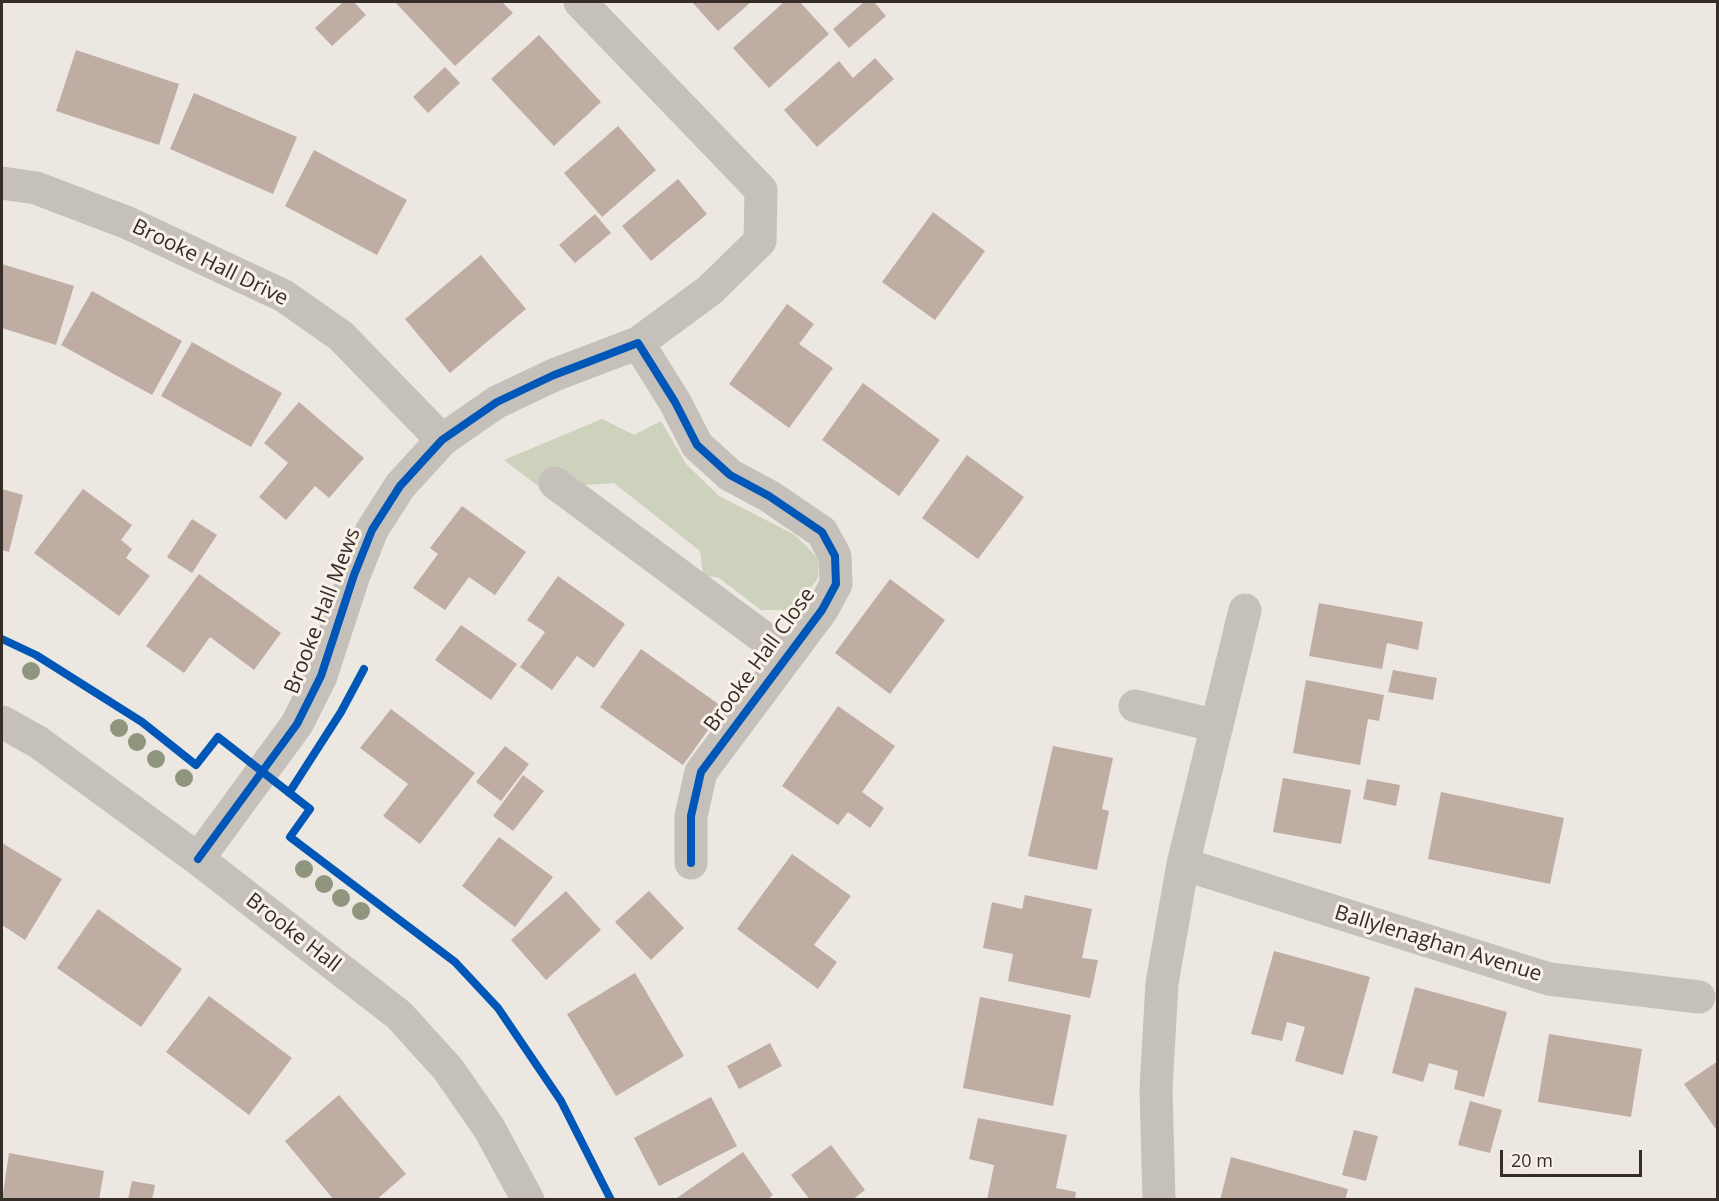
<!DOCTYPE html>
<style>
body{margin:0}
#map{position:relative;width:1719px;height:1201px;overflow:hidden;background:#ece7e1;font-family:"Open Sans",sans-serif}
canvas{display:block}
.frame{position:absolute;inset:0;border:3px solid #362d28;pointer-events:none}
.scale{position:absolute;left:1500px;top:1150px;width:142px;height:27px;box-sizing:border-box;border:3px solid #362d28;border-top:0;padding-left:8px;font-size:18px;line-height:21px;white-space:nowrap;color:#362d28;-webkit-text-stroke:4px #f9f2e8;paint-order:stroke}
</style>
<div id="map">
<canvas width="1719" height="1201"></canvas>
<div class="frame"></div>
<div class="scale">20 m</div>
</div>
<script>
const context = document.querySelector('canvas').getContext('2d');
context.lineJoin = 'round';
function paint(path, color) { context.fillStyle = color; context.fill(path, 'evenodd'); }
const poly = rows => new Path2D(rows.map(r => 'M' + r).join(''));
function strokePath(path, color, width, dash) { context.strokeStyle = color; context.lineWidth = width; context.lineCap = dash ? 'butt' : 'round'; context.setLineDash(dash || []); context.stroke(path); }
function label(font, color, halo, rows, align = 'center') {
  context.font = font + ' "Open Sans",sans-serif'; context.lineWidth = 6; context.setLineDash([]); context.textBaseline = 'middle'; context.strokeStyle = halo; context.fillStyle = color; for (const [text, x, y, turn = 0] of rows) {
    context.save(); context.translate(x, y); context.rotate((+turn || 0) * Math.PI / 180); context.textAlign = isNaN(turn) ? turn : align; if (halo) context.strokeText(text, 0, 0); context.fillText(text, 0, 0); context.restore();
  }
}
paint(poly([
 [602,419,634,435,661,421,686,464,719,496,795,535,819,559,818,578,800,602,786,610,761,610,719,578,703,575,700,551,614,483,585,485,560,466,542,489,504,460]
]), '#ccd2bb');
paint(poly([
 [343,2,354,2,366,15,332,46,315,28],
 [395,2,502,2,513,13,455,66],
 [692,2,751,2,718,31],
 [784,2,800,2,829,34,769,88,733,48],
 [864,2,874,2,886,16,849,48,833,29],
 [539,35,601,102,554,146,491,79],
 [76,50,179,84,159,145,56,111],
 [875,58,894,79,817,147,784,110,839,61,853,78],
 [445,67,460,83,428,113,413,97],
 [194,93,297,137,273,194,170,149],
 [618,126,656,170,602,217,564,173],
 [314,150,407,200,377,255,285,206],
 [678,179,707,214,651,261,622,226],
 [933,212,985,251,935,320,882,282],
 [595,214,611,233,575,263,559,245],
 [481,255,526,309,450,373,405,319],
 [2,264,74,286,56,345,2,328],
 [92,291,182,341,152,395,61,345],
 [787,304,814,324,799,344,833,368,789,428,729,384],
 [192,342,282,393,251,447,161,396],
 [863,383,940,440,899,496,822,440],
 [299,402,364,458,329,498,315,486,286,520,259,497,288,463,264,443],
 [967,455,1024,497,978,559,922,518],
 [2,489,23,495,9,552,2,550],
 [83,489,132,525,121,540,132,549,126,558,150,576,119,616,34,553],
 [462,506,526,552,495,595,469,577,445,610,413,588,438,554,430,548],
 [192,519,217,535,192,573,167,557],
 [199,574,281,633,254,670,210,637,184,673,146,646],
 [558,576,625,624,594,668,577,656,552,690,520,667,545,632,527,620],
 [890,579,945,620,890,694,835,653],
 [1319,603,1423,622,1418,650,1387,643,1382,669,1309,656],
 [461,625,517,664,491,700,435,660],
 [641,649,724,708,683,765,600,707],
 [1393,670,1437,678,1433,700,1388,692],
 [1306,680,1384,695,1379,721,1368,719,1360,765,1293,753],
 [838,706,895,746,862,792,884,808,870,828,848,812,838,825,782,786],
 [391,709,475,773,420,844,383,816,408,784,360,748],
 [505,746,529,764,501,801,476,782],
 [1053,746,1113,758,1102,809,1109,811,1097,870,1028,856],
 [523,775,544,791,513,831,493,816],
 [1283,778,1351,790,1341,844,1273,832],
 [1367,779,1400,785,1396,806,1363,799],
 [1441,792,1564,818,1550,884,1428,859],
 [499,837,553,877,515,927,462,886],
 [2,843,62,879,25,940,2,925],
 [792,854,851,896,814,945,837,962,818,989,737,929],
 [566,891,601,930,546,980,511,940],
 [649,891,684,928,651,960,615,922],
 [1025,895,1092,909,1082,958,1098,960,1090,998,1008,981,1013,954,983,948,992,902,1022,909],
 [98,909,182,969,141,1027,57,968],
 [1274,951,1370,977,1343,1075,1295,1061,1305,1027,1287,1022,1282,1041,1251,1034],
 [635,973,684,1056,616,1096,567,1014],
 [1415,987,1507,1012,1484,1097,1454,1089,1458,1071,1429,1063,1423,1082,1392,1073],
 [209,996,292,1058,249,1115,166,1052],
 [980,997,1071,1015,1053,1106,963,1088],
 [1549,1034,1642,1049,1631,1117,1538,1102],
 [770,1043,782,1066,739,1089,727,1066],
 [1718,1061,1718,1132,1684,1084],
 [339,1095,406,1174,376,1200,334,1200,285,1141],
 [711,1097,737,1146,659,1186,634,1138],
 [1470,1101,1502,1110,1490,1153,1458,1145],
 [978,1118,1067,1135,1056,1188,1076,1192,1075,1200,987,1200,994,1165,969,1159],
 [1354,1130,1378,1136,1366,1181,1342,1175],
 [831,1145,865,1190,852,1200,810,1200,791,1175],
 [743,1152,773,1195,767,1200,674,1200],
 [9,1153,104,1171,99,1200,2,1200],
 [1231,1157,1348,1189,1345,1200,1220,1200],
 [132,1181,155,1185,152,1200,128,1200]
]), '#bfada3');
strokePath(poly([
 [580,2,761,190,760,241,710,290,638,343],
 [2,183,36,188,128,223,284,296,341,336,442,440],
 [555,483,787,655],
 [1135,706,1217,726],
 [2,722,38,742,198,859,399,1015,448,1069,489,1128,528,1200],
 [198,859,297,724,321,676,354,575,372,530,400,486,442,440,497,402,554,375,638,343,675,402,697,445,730,475,769,496,822,532,835,556,836,584,822,610,701,772,691,816,691,863],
 [1183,864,1549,979,1699,997],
 [1159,1200,1156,1090,1162,983,1183,864,1245,610]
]), '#c5c0ba', 33);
strokePath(poly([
 [2,639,36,655,142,722,196,765,218,737,310,809,290,837,455,962,498,1008,561,1101,611,1200],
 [289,793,341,712,364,669],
 [198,859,297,724,321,676,354,575,372,530,400,486,442,440,497,402,554,375,638,343,675,402,697,445,730,475,769,496,822,532,835,556,836,584,822,610,701,772,691,816,691,863]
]), '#0057b8', 8);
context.fillStyle = '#8f967d';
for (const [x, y] of [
 [31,671],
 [119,728],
 [137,742],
 [156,759],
 [184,778],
 [304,869],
 [324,884],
 [341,898],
 [361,911]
]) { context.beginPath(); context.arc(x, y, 9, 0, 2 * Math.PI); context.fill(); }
label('21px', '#362d28', '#f9f2e8', [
 ["Brooke Hall Drive",210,263,26],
 ["Brooke Hall Mews",323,611,-69],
 ["Brooke Hall Close",760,660,-54],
 ["Brooke Hall",293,933,38],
 ["Ballylenaghan Avenue",1438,944,17]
]);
</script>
